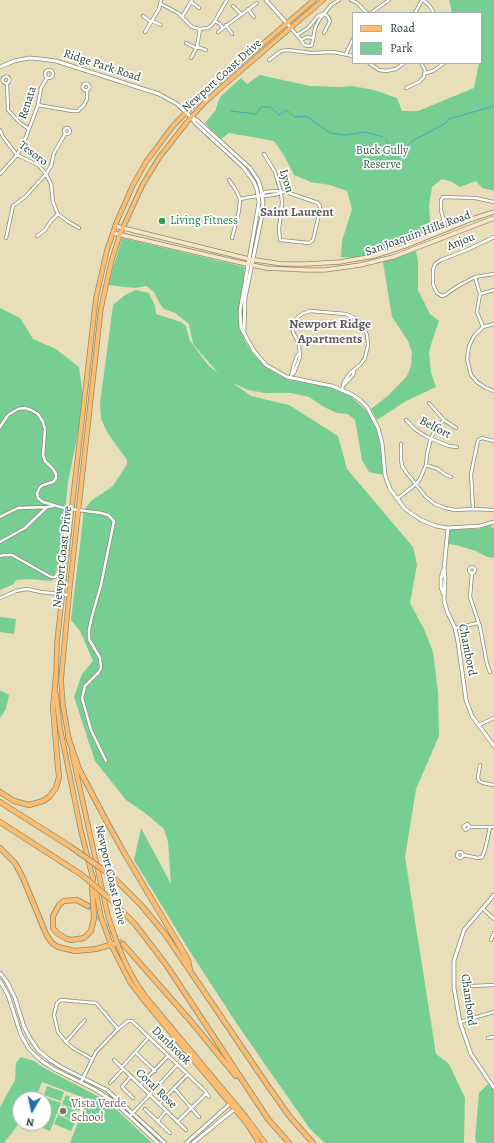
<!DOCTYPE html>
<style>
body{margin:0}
#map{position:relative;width:494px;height:1143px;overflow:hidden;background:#e8deb9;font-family:Alegreya,serif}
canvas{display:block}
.legend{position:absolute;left:352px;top:12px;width:130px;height:52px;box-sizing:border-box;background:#fff;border:1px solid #a5b1ae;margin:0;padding:5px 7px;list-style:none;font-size:12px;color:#1f3d34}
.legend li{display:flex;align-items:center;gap:8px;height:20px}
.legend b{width:20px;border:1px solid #a5b1ae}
.north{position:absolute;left:12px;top:1091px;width:40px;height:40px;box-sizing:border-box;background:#fff;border:1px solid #a5b1ae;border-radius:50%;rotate:189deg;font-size:11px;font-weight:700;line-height:16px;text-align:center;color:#1f3d34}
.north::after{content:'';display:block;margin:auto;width:14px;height:18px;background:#1f6fb2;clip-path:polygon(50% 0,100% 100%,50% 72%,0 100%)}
</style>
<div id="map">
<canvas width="494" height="1143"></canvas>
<ul class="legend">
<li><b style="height:5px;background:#fdbc6f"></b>Road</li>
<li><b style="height:11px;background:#77ce93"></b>Park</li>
</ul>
<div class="north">N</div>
</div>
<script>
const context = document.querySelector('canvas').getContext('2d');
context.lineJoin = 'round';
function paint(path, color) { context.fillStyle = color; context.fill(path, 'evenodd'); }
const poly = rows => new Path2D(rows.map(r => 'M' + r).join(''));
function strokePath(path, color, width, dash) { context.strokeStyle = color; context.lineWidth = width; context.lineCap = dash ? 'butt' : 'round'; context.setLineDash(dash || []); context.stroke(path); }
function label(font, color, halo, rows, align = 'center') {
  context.font = font + ' Alegreya,serif'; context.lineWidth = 3.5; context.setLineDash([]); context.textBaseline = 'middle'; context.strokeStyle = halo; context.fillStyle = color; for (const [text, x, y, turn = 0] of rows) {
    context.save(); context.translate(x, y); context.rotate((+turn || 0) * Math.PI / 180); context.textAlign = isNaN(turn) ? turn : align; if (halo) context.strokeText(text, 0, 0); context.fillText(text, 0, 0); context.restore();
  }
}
paint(poly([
 [449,0,494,0,494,191,482,188,476,181,460,187,452,182,442,179,432,187,429,206,431,235,400,248,362,258,341,257,342,241,352,209,347,191,330,185,311,182,294,175,285,157,274,141,229,133,221,139,205,123,216,110,216,108,220,97,241,78,247,84,260,75,310,86,341,87,352,86,374,90,397,98,402,111,418,111,474,88,479,63,481,63,481,13,452,13],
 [122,238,245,267,239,314,241,330,245,341,253,354,265,366,275,373,288,380,326,386,339,390,349,395,367,411,377,429,381,449,383,475,369,472,362,460,355,420,348,414,337,413,324,407,309,397,291,393,265,393,248,390,233,383,251,396,289,405,338,436,347,469,413,547,417,565,410,603,424,629,433,652,438,692,439,736,416,789,405,857,436,1054,449,1064,465,1098,464,1143,325,1143,310,1129,237,1024,189,950,134,860,141,828,171,884,168,842,164,829,145,813,126,800,95,761,74,697,82,674,93,661,80,631,71,620,84,510,91,501,113,486,127,464,127,460,107,432,101,419,100,404,113,305,125,295,136,290,149,293,155,306,156,314,181,322,186,326,190,341,209,366,218,373,193,344,189,324,175,313,164,309,160,304,154,292,146,286,135,288,108,285],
 [416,251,418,261,418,290,430,314,439,321,433,338,429,352,431,373,436,387,406,401,377,420,371,409,389,395,407,376,411,366,412,352,408,341,392,317,383,262],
 [0,308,20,318,33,339,56,349,79,367,84,403,68,482,60,561,52,581,29,579,16,580,14,584,0,590],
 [492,525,491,528,494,527,494,558,487,557,476,551,456,545,448,544,450,529,478,529],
 [0,617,16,619,14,634,0,632],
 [0,690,9,695,6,709,0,718],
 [21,1057,34,1061,44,1068,103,1099,117,1110,152,1143,70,1143,87,1099,42,1082,35,1099,20,1099,20,1122,4,1143,0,1143,0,1107,15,1080,16,1063],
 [488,1084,494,1091,494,1143,477,1143,475,1140,479,1093],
 [47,1086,64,1092,61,1101,44,1095],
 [66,1095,83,1103,79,1111,62,1104],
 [44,1097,61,1103,50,1131,33,1124,34,1123,44,1123],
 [62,1105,78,1112,75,1121,58,1114],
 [58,1115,75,1122,71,1131,54,1124]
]), '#77ce93');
strokePath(poly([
 [231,111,256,114,261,107,270,107,279,115,287,110,294,117,306,116,330,133,345,135,365,132,383,137],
 [386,140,391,148,403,149,414,140,446,123,449,119,494,106]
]), '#3eadbb', 1);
strokePath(poly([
 [88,906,123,944]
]), '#c0be9e', 4.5, [4.5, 2]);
const minor = poly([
 [351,0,357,3,367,13],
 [423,0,429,5,434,13],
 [191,2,199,8],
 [161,4,178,13,192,27,200,29,208,28,213,24,227,0],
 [233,6,241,14],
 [248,9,254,17],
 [324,13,328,17,330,21,324,33],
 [371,13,389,0],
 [415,13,422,0],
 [143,16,151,22],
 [182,17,192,0],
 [152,21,161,25],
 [215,21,220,24,223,28],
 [226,25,232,34],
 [291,28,301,40],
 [145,32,159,9,161,0],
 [218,32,257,3],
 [297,35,308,28,318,16,323,14],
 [313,38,307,37,301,40,304,45,309,46,312,45,315,28,319,20,331,5,339,0],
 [186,43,196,48],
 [197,47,206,50],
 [346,54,353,39],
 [191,58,197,47,200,29],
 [269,60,281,51,288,50,311,53,333,52,353,56],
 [369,63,379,70,386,71,396,69,404,63],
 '45 74a4 4 0 1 1 8 0a4 4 0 1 1-8 0Z',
 [426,73,433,71,444,63],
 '2.5 80a3.5 3.5 0 1 1 7 0a3.5 3.5 0 1 1-7 0Z',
 [7,83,8,110,20,123,29,129],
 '82.5 87a3.5 3.5 0 1 1 7 0a3.5 3.5 0 1 1-7 0Z',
 [406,88,419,82,424,77,425,70,421,63],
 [38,105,72,111,78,111,84,105,87,99,87,90],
 '64 131a3 3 0 1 1 6 0a3 3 0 1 1-6 0Z',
 [0,130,3,137,17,155,38,165,46,174,51,184,53,202,58,214,67,221,79,228],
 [0,174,17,155,24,142,38,105,41,88,47,78],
 [229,180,236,190,240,199,239,211,232,238],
 [262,195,265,192,275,191,281,192,286,192,318,203,320,206,320,210,313,240,309,243,280,240,279,229,282,203,281,192,275,172,264,154],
 [240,199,262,195,265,196,278,194,281,192],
 [446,230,441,210,441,200,443,197,475,198,494,202],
 [37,236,45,230,51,221,58,214],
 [494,237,469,249,441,260,435,264,433,270,433,284,437,293,442,296,445,295,458,286,475,277,494,274],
 [6,238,13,206,25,197,46,174,51,166,54,153,65,134],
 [475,277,480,294,477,312,483,327],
 [480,294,494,290],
 [494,324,483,327,474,336,469,346,467,359,471,375,477,382,486,388,494,391],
 [291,375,294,373,300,357,299,344,293,332,294,323,298,317,302,314,310,311,346,314,357,319,363,326,367,335,368,345,365,358,360,365,350,373,344,382,342,389],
 [291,376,294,364,297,356,299,354],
 [344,385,353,375,354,372],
 [429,403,444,420,456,428],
 [406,420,416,430,427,437,449,446,457,447],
 [0,427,8,415,18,409,25,408,31,410,38,414,43,422,45,429,43,455,45,461,53,469,56,474,56,478,53,482,43,485,40,487,37,493,38,498,43,502,64,508,101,513,108,515,114,521,101,585,92,616,89,630,89,639,100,658,101,668,99,672,85,686,82,698,91,730,106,761],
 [401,444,401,459,402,466,406,472,426,497,435,504,445,508,455,510,473,509,494,510],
 [426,465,438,469,446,475,451,477],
 [397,499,416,484,420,479,426,465,427,454,431,438,436,429,444,420],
 [473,509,471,474,478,440,482,438,494,441],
 [0,517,18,508,47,507,53,506],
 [0,542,25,528,47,507],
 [0,556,4,555,12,555,51,577,55,577,59,571,61,562,66,524,62,515],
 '469 570a3 3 0 1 1 6 0a3 3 0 1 1-6 0Z',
 [472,573,470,597,480,627,487,664,490,672],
 [0,598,16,591,27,589,41,592,69,595],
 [455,628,478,623],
 [479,725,494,718],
 [480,765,478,777,479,781,483,783,494,785],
 [470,827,467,824,463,827,466,830,470,827,494,827],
 '457 855a3 3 0 1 1 6 0a3 3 0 1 1-6 0Z',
 [463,855,478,858,482,857,485,850,490,827],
 [482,908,494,919],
 [491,940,494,933],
 [472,986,494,985],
 [460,1022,494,1012],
 [488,1038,494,1037],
 [66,1042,85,1020],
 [135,1052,155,1071],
 [92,1059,73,1048,66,1042,58,1032,54,1015,57,1003,61,1000,96,1003,118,1029],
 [114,1060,186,1130],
 [122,1067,149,1037],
 [131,1076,122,1087,133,1098],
 [81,1082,96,1052,118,1029,128,1021,132,1021,205,1091,209,1097],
 [110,1083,123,1069],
 [140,1085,168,1056],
 [174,1088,199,1117],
 [159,1104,187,1075],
 [145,1109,170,1133],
 [130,1116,177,1065],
 [158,1121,166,1111],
 [177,1122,206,1094]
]);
const tertiary = poly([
 [266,0,291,28],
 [0,67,14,61,29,58,41,59,56,61,159,94,177,104,191,117,195,123,243,167,254,182,257,190,259,202,257,214,240,311,241,328,254,351,266,365,287,377,332,386,351,394,360,400,367,407,378,428,382,443,385,475,390,489,405,509,421,520,436,526,448,528,480,526,494,522],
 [191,117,197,120,250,168,258,180,261,189,263,203,261,220,245,298,244,331],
 [448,528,444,569,445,578,444,600,447,611,455,628,458,642,466,700,472,716,494,746],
 [443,593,441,587,441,578,443,571],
 [494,895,464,930,454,961,454,988,460,1022,471,1054,494,1088],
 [0,973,7,982,15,998,24,1027,30,1038,38,1050,50,1060,61,1067,107,1090,165,1143],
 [0,981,8,995,21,1035,29,1049,35,1055,43,1062,54,1069,94,1089,113,1101,158,1143],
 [186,1143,231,1103],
 [193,1143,236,1108]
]);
const secondary = poly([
 [115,226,249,259,282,264,307,264,340,262,374,256,408,245,472,219,494,212],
 [113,233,233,261,266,268,306,270,325,270,360,265,393,257,494,218]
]);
const primary = poly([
 [56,677,57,643,70,524,96,298,107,250,117,221,133,185,146,162,173,126,203,95,314,0],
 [56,694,60,728,81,831,93,879],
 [69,740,63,706,61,680,70,585,101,308,112,259,120,234,143,184,159,158,187,122,205,102,223,86,323,0],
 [72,753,108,916,117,943,125,962,135,981,145,996,246,1117,265,1143],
 [95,886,101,917,111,945,130,982,146,1003,247,1124,259,1143]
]);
const motorway = poly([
 [68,737,79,769,108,824,126,856,188,960,190,970],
 [0,792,14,801,29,805,43,801,49,797,56,788,59,777,58,767,53,708,56,675],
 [0,802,71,847],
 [0,822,82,875],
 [0,848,15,863,23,878,46,934,52,943,58,947,75,951,96,949,117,943],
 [113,877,141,905,165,934,268,1086,290,1117,313,1143],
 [110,899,135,924,167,966,268,1119,289,1143],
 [88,906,77,900,64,901,59,905,53,916,53,928,57,933,67,939,72,940,84,938,91,931,94,918,92,885,93,877],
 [123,944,189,1019,236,1076]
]);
strokePath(minor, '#848e76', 4);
strokePath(tertiary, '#848e76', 4.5);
strokePath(secondary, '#848e76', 5);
strokePath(primary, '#848e76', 5.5);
strokePath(motorway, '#848e76', 6);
strokePath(minor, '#fff', 2.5);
strokePath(tertiary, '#fff', 3);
strokePath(secondary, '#fee4c5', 3.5);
strokePath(primary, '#fdbc6f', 4);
strokePath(motorway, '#fdbc6f', 4.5);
const motorwayBridge = poly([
 [71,847,95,864,113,877],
 [82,875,110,899]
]);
strokePath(motorwayBridge, '#848e76', 6, []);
strokePath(motorwayBridge, '#fdbc6f', 4.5);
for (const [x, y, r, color] of [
 [162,221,4,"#2e9e5b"],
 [63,1111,4,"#8d6e63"]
]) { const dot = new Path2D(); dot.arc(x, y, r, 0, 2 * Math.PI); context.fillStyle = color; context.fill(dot); strokePath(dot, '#fff', 1.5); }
label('12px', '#1f3d34', '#fff', [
 ["Ridge Park Road",102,66,18],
 ["Newport Coast Drive",222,76,-42],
 ["Renata",28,103,-72],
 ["Tesoro",33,154,37],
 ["Lyon",286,181,73],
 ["San Joaquin Hills Road",418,234,-20],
 ["Anjou",461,242,-22],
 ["Belfort",435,428,28],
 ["Newport Coast Drive",63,557,-84],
 ["Chambord",467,650,79],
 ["Newport Coast Drive",110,875,77],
 ["Chambord",468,1000,82],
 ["Danbrook",171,1046,44],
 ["Coral Rose",156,1089,44]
]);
label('12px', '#35614c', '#fff', [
 ["Buck Gully",382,151],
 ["Reserve",382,165]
]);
label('12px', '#27864d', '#fff', [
 ["Living Fitness",170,221]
], 'left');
label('12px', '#785e54', '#fff', [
 ["Vista Verde",71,1104],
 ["School",71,1118]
], 'left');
label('bold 13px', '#5e5963', '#fff', [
 ["Saint Laurent",297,213],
 ["Newport Ridge",330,325],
 ["Apartments",330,340]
]);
</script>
